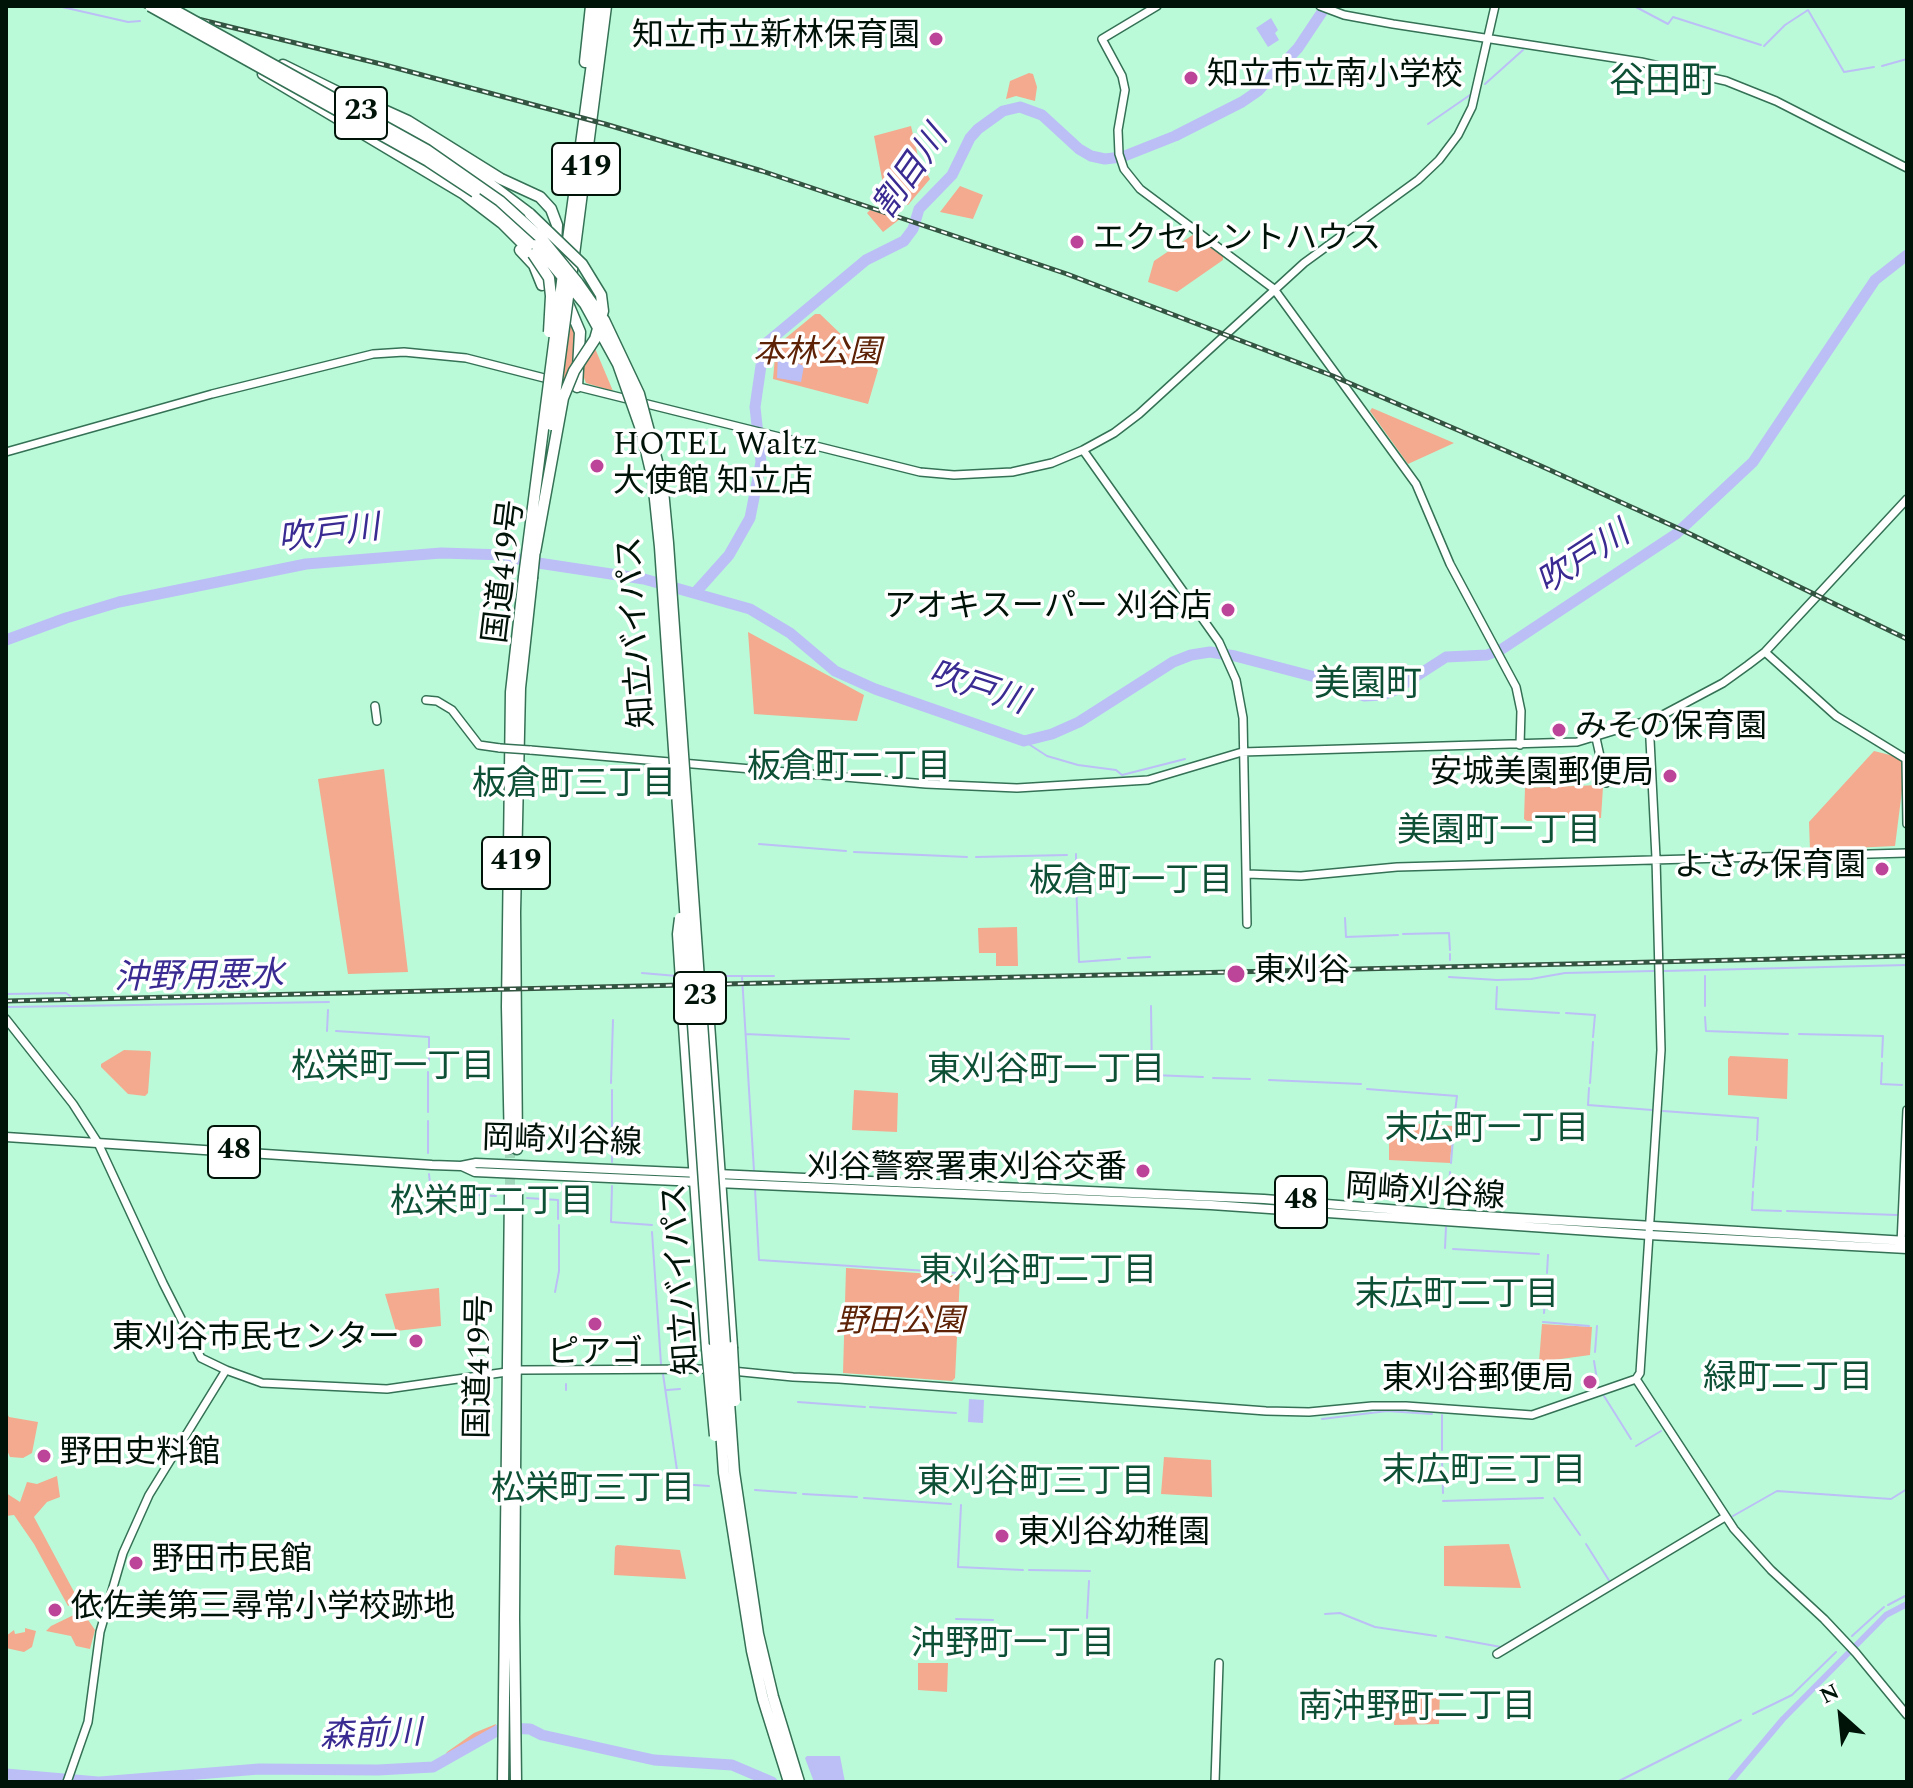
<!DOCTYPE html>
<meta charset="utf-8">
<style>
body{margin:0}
#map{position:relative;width:1913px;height:1788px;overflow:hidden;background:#bafad8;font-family:Spectral,serif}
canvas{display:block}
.frame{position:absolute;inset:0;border:8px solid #001308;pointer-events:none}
.north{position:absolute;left:1801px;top:1676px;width:80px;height:80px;-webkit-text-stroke:6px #fff;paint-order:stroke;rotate:333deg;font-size:22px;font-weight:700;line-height:32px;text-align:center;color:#001308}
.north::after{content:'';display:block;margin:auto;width:28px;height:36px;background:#001308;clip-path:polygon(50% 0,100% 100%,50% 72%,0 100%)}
</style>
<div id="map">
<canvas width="1913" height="1788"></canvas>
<div class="frame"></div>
<div class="north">N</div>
</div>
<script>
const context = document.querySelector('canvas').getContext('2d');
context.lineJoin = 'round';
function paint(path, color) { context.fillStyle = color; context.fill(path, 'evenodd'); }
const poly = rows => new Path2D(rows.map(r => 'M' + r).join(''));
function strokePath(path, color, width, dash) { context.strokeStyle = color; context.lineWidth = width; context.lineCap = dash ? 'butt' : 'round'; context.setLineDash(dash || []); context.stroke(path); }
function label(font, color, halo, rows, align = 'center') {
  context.font = font + ' Spectral,"Noto Sans JP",serif'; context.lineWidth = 7; context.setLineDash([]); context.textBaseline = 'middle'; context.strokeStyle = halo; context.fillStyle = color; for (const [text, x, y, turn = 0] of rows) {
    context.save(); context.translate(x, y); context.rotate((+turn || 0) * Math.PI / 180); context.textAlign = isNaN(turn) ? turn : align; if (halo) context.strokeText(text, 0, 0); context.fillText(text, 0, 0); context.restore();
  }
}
paint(poly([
 [1029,73,1033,74,1037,87,1035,101,1016,96,1006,99,1010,81],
 [911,126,919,161,930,179,908,205,886,200,874,136],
 [960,186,983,195,973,219,940,212],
 [870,210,900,219,883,232,867,213],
 [1194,234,1223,256,1223,260,1177,292,1148,282,1154,261],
 [815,314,820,314,878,370,868,404,773,379,776,346],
 [570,319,577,332,578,353,564,380,560,379],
 [594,346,613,391,586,383,581,370],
 [1372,408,1454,443,1408,464,1370,411],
 [748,632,864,695,857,721,754,714],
 [1874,751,1906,759,1895,846,1810,850,1809,822],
 [384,769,408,972,348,974,318,779],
 [1600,785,1603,787,1601,818,1527,821,1524,819,1525,788],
 [1017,927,1018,966,996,966,996,953,979,953,978,928],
 [124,1050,150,1051,151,1053,148,1093,145,1096,128,1094,101,1067,101,1064],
 [1730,1056,1788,1059,1787,1099,1728,1095,1728,1059],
 [854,1090,898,1093,897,1132,852,1130],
 [1392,1122,1453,1126,1450,1163,1389,1160,1389,1123],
 [846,1268,960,1276,955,1378,952,1381,843,1373],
 [439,1288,441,1326,396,1331,385,1294],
 [1542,1324,1592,1327,1590,1355,1539,1362],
 [6,1411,9,1417,38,1422,32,1453,23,1458,10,1457,6,1448],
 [1164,1457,1211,1460,1212,1497,1161,1494],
 [57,1476,60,1497,47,1502,34,1517,80,1603,75,1606,73,1603,68,1606,34,1544,14,1515,6,1516,6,1493,20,1502,27,1482,37,1484],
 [1509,1544,1521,1588,1444,1586,1444,1546],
 [617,1545,680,1550,686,1579,614,1575,615,1547],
 [82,1611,95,1630,90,1649,76,1646,71,1636,46,1631,51,1626],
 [25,1628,36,1631,32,1647,24,1652,6,1648,6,1636,14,1630,15,1634,25,1632],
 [918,1663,948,1663,947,1692,918,1690],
 [1393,1690,1440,1690,1439,1724,1394,1725],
 [496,1724,494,1730,447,1760,443,1758,447,1752,474,1733]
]), '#f4aa8e');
paint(poly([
 [1271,18,1278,30,1275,33,1279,40,1268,47,1256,28],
 [778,355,804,366,801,382,777,378],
 [969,1399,984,1400,983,1423,968,1422],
 [807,1756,840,1756,845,1782,814,1782,805,1758]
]), '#bbbff6');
strokePath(poly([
 [58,6,128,22,140,21],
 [1634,6,1668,24,1673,17,1761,45],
 [1764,46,1785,25,1808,10,1844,72,1874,67],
 [1882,66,1907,59],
 [1485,84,1523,50],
 [1428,124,1470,95],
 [1024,741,1047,756,1078,765,1116,770,1122,775,1185,759],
 [759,844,846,851],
 [854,852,967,857],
 [1076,854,1076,873],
 [976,857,1067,855],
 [1076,881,1079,962,1120,959],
 [1345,918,1346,937,1398,935],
 [1403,934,1449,933,1450,950],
 [1450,954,1450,960],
 [1128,958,1150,957],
 [1664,971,1907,965],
 [642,973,677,976],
 [704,976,774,976],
 [742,976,754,1171],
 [1705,976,1705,1006],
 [1449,977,1497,980],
 [1497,980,1531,979,1565,973,1654,971],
 [1497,987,1496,1009,1559,1013],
 [6,994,66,993,70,996],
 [1151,1006,1152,1075,1203,1077],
 [6,1007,329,1002],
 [1566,1013,1595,1015,1593,1037],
 [1705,1017,1706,1031,1788,1034],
 [327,1031,328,1010],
 [336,1031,429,1037,429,1061],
 [746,1034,849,1039],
 [1799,1034,1883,1036,1882,1057],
 [1882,1063,1881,1084,1902,1085],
 [1213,1078,1250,1079],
 [1269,1080,1361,1084],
 [611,1083,613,1020],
 [1590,1083,1593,1042],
 [1589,1088,1588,1105,1652,1110],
 [1367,1089,1457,1096,1455,1112],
 [1663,1111,1758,1118,1757,1140],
 [428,1112,428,1072],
 [428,1153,428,1121],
 [612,1162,612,1090],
 [1451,1163,1454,1127],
 [429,1174,431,1193],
 [612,1186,611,1222,652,1225],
 [1753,1187,1756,1147],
 [755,1189,759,1260,958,1273],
 [1753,1192,1752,1210,1781,1211],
 [439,1193,496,1196],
 [527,1198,558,1200,558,1219],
 [1448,1208,1450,1172],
 [1787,1211,1897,1215],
 [652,1232,661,1364],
 [1445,1248,1446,1227],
 [1453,1249,1539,1254],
 [1547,1273,1548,1255],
 [555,1292,559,1271,559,1225],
 [1544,1313,1546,1283],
 [1543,1322,1589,1326],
 [1595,1352,1597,1326],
 [1594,1361,1598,1386],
 [663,1374,679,1484,709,1486],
 [566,1384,566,1390],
 [667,1390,680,1389],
 [1604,1396,1631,1439],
 [798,1402,865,1407],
 [870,1407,956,1413],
 [1442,1415,1442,1450],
 [1322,1419,1387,1411,1432,1414],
 [1636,1446,1661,1431],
 [1442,1460,1443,1493],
 [755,1490,796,1493],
 [803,1494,857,1497],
 [864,1498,951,1504],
 [1554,1498,1580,1535],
 [1443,1501,1543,1498],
 [961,1505,958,1567,1023,1570],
 [1733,1516,1777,1491,1891,1499,1907,1489],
 [1586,1544,1610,1582],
 [1029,1570,1090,1571],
 [1888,1605,1907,1595],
 [1325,1614,1340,1613,1375,1627,1436,1636],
 [1087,1618,1089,1581],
 [956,1619,993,1620],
 [1546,1620,1601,1587],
 [1852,1636,1884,1607],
 [1446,1637,1501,1647,1536,1626],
 [1753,1714,1792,1695,1836,1652],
 [1617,1782,1741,1720]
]), '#bbbff6', 2);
strokePath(poly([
 [1730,1782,1783,1719,1886,1615,1907,1604]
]), '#bbbff6', 6);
strokePath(poly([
 [695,593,729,555,750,518,761,462,755,407,764,345,866,260,904,241,913,229,919,209,952,175,970,138,978,129,1003,111,1020,107,1042,115,1079,149,1091,156,1105,159,1122,157,1175,136,1242,102,1258,91,1298,48,1326,6],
 [6,640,66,618,119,602,306,564,441,553,505,555,525,561,644,579,750,609,790,633,835,671,875,689,1024,741,1052,734,1079,722,1173,662,1191,655,1210,652,1235,656,1319,678,1364,696,1382,695,1395,690,1446,657,1487,655,1502,649,1676,534,1753,462,1875,280,1907,255],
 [6,1774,98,1782],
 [100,1782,259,1769,378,1770,433,1767,502,1728,530,1729,542,1735,654,1760,732,1765,772,1782]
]), '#bbbff6', 11);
strokePath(poly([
 [510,1148,510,1193]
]), '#9ed7b9', 10, [10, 5]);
const secondary = poly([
 [1157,6,1102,39,1122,76,1125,90,1118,130,1119,154,1124,169,1140,189,1274,289,1416,484,1450,564,1516,687,1521,711,1520,745],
 [1320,6,1344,15,1393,24,1641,62,1726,81,1776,101,1907,168],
 [575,386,920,472,954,475,1012,472,1052,463,1083,450,1114,433,1139,414,1304,263,1418,180,1439,160,1458,135,1472,107,1495,6],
 [1083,450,1219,642,1236,680,1243,718,1247,924],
 [6,452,212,394,373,354,404,352,466,358,552,380],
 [1765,652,1836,716,1906,759,1907,824],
 [426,700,437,701,452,710,479,745,500,748],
 [375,706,377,721],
 [1596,738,1606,783],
 [530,750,926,784,1017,788,1148,780,1242,752,1577,742,1659,717,1723,683,1748,665,1765,652,1907,499],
 [1247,874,1301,876,1397,867,1907,853],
 [6,1019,73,1104,98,1143,163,1283,201,1358,226,1370,149,1495,123,1553,100,1632,88,1722,67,1782],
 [1901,1244,1907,1110],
 [226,1370,262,1383,387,1389,521,1370,711,1369],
 [732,1371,793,1377,839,1379,1266,1411,1309,1412,1372,1406,1406,1406,1532,1415,1636,1379,1640,1373,1661,1050,1656,858,1649,720],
 [1636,1379,1734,1529,1771,1570,1824,1619,1856,1653,1907,1715],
 [1497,1654,1725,1517],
 [1215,1782,1219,1663]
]);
const primary = poly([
 [6,1137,432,1165,461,1166,476,1163,700,1173],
 [462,1166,475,1172,699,1182],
 [717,1174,1264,1199,1450,1214,1907,1241],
 [717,1183,1211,1205,1649,1235,1907,1249]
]);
const highway = poly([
 [585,62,591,6],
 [283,65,358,102],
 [263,74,464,194,502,223,533,254],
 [353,100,377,107,408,121,501,179,540,197,551,209,557,225,555,261],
 [383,116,465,165,530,214],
 [475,192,536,245],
 [520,250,534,265,542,285],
 [564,269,599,12],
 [571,278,606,6],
 [566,299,580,332,577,387],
 [708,1009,732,1347],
 [683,1012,707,1349],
 [510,1148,507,1007,511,692,524,577],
 [517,1149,515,912,520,688,532,578],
 [503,1782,510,1193],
 [516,1782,514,1618,517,1193]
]);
strokePath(secondary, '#347155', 10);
strokePath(primary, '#347155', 11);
strokePath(highway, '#347155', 13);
strokePath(secondary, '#fff', 7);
strokePath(primary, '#fff', 8);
strokePath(highway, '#fff', 10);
const rail = poly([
 [145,6,385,65,605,124,762,171,1067,274,1333,376,1541,466,1682,530,1907,639],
 [6,1001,1907,956]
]);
strokePath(rail, '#345442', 5);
strokePath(rail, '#fff', 2, [6]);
const secondaryBridge = poly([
 [500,748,530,750]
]);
const highwayBridge = poly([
 [150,6,428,161,475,192],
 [167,6,427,150,500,201,542,239,578,283,604,320,639,394,662,480,668,543,734,1472,758,1634,773,1697,799,1782],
 [530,214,582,264,601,295,603,311,595,339,574,371,563,398,535,552],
 [536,245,585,304,618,364,641,429,653,480,660,547,724,1473,752,1651,763,1699,789,1782],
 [533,254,549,278,551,296,549,332],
 [551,425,570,282],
 [524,577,563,274],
 [532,578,535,548],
 [680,918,678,934,683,1012],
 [706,985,708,1009],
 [732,1347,735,1401],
 [707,1349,715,1436]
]);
strokePath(secondaryBridge, '#347155', 10, []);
strokePath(highwayBridge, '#347155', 13, []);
strokePath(secondaryBridge, '#fff', 7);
strokePath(highwayBridge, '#fff', 10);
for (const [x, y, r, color] of [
 [936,39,8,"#bd4599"],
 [1191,78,8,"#bd4599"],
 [1077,242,8,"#bd4599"],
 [597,466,8,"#bd4599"],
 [1228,610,8,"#bd4599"],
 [1559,730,8,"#bd4599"],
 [1670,776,8,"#bd4599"],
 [1882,869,8,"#bd4599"],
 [1236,974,10,"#bd4599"],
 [1143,1171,8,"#bd4599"],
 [595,1324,8,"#bd4599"],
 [416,1341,8,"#bd4599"],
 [1590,1382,8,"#bd4599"],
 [44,1456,8,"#bd4599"],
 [1002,1536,8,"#bd4599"],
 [136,1563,8,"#bd4599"],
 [55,1610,8,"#bd4599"]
]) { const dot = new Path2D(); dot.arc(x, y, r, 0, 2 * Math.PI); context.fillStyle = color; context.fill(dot); strokePath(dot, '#fff', 3); }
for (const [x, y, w] of [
 [361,113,52],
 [586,169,68],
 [516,863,68],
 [700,998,52],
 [234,1152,52],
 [1301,1202,52]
]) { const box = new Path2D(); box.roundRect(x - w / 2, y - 26, w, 52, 6); context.fillStyle = '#fff'; context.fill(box); strokePath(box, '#001308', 2); }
label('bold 30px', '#001308', null, [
 ["23",361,113],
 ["419",586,169],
 ["419",516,863],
 ["23",700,998],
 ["48",234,1152],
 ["48",1301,1202]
]);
label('32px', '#001308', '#fff', [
 ["知立市立新林保育園",920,39,"right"],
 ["知立市立南小学校",1207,78],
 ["エクセレントハウス",1093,242],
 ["HOTEL Waltz",613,448],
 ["大使館 知立店",613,485],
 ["アオキスーパー 刈谷店",1212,610,"right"],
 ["みその保育園",1575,730],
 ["安城美園郵便局",1654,776,"right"],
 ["よさみ保育園",1866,869,"right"],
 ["東刈谷",1254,974],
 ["刈谷警察署東刈谷交番",1127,1171,"right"],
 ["東刈谷市民センター",400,1341,"right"],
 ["ピアゴ",595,1356,"center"],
 ["東刈谷郵便局",1574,1382,"right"],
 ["野田史料館",60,1456],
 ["東刈谷幼稚園",1018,1536],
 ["野田市民館",152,1563],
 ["依佐美第三尋常小学校跡地",71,1610]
], 'left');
label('italic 32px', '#5e2206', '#fff', [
 ["本林公園",817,356],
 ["野田公園",900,1325]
]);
label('32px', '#001308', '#fff', [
 ["国道419号",507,572,-83],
 ["知立バイパス",639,632,-94],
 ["岡崎刈谷線",562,1144,2],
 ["岡崎刈谷線",1425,1195,4],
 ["知立バイパス",684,1279,-94],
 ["国道419号",482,1367,-89]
]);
label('italic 34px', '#392b91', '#fff', [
 ["割目川",913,174,-55],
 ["吹戸川",329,537,-7],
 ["吹戸川",1585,561,-33],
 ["吹戸川",977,691,18],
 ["沖野用悪水",199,980,-1],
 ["森前川",371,1738,-2]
]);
label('34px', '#0d5036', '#fff', [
 ["板倉町二丁目",849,770],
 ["板倉町三丁目",574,787],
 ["美園町一丁目",1499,834],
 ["板倉町一丁目",1131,884],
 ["松栄町一丁目",393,1070],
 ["東刈谷町一丁目",1046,1073],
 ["末広町一丁目",1487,1132],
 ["松栄町二丁目",492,1205],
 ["東刈谷町二丁目",1038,1274],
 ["末広町二丁目",1457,1298],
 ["緑町二丁目",1788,1381],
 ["末広町三丁目",1484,1474],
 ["東刈谷町三丁目",1036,1485],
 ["松栄町三丁目",593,1492],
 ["沖野町一丁目",1013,1647],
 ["南沖野町二丁目",1417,1710]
]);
label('36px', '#0d5036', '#fff', [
 ["谷田町",1663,85],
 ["美園町",1368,688]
]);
</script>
